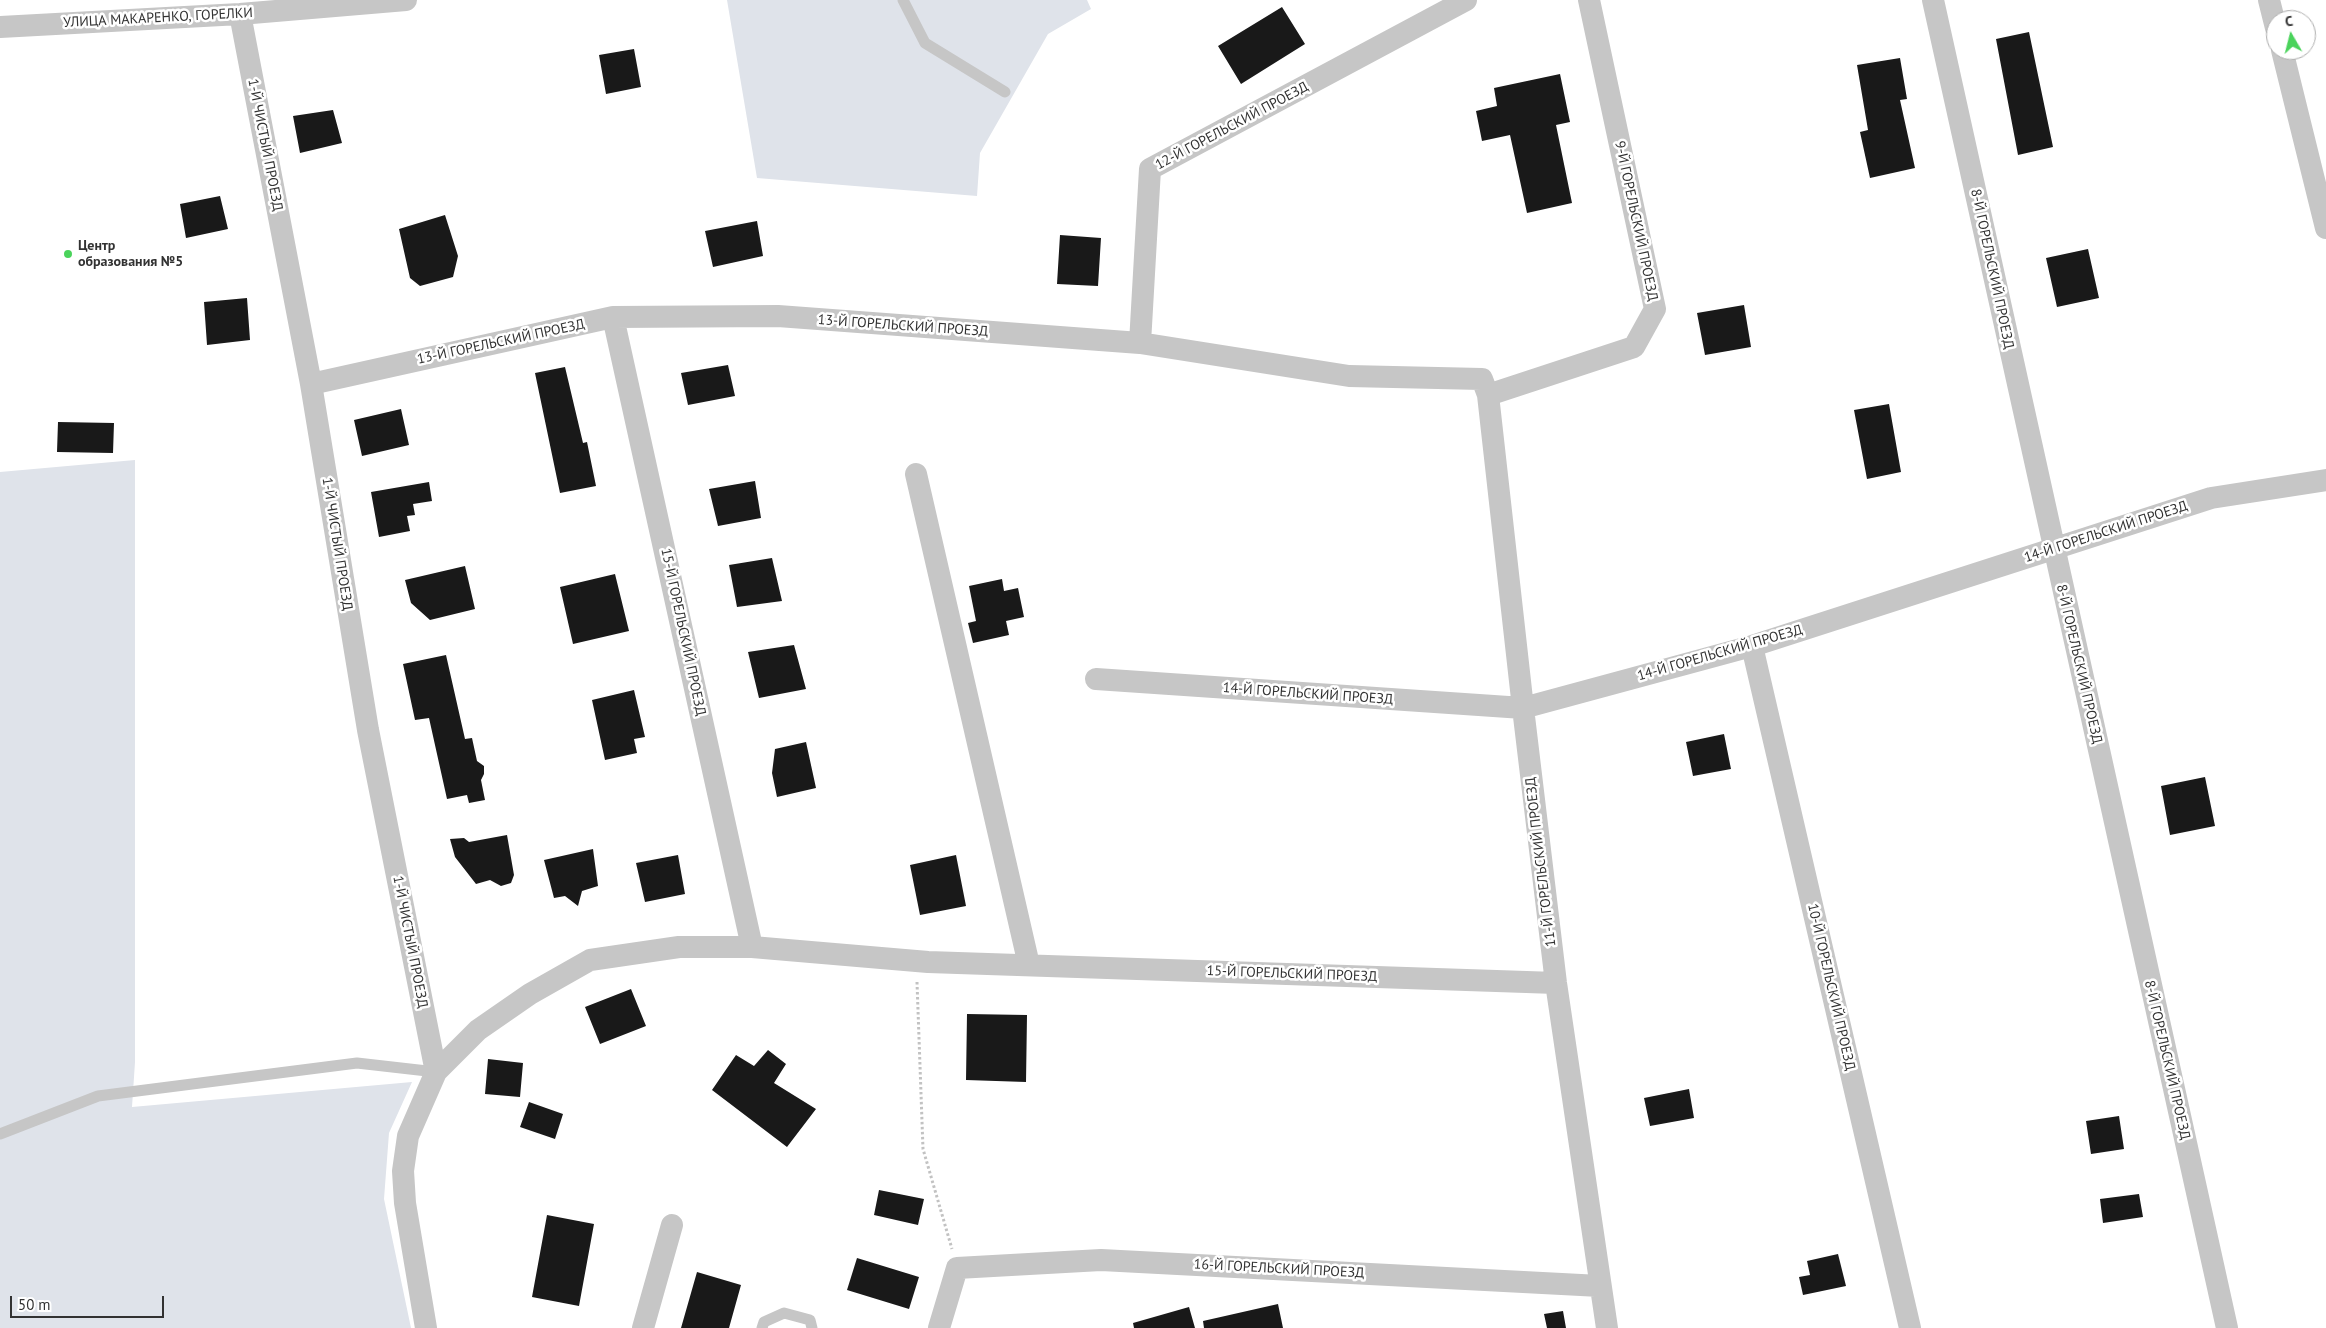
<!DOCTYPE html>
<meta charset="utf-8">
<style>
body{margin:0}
#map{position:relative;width:2326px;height:1328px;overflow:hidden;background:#fff;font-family:"PT Sans",sans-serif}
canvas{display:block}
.north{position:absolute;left:2266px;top:10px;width:50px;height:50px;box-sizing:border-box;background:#fff;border:1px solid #adadad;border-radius:50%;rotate:352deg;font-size:14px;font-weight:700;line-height:20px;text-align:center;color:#323232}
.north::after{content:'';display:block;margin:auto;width:18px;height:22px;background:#4ad35b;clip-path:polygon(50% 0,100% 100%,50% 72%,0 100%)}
.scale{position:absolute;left:10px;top:1296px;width:154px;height:22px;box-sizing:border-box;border:2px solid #323232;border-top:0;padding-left:6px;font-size:15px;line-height:18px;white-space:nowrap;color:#323232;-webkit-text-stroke:4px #fff;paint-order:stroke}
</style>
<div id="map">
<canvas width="2326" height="1328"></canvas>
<div class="north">С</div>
<div class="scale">50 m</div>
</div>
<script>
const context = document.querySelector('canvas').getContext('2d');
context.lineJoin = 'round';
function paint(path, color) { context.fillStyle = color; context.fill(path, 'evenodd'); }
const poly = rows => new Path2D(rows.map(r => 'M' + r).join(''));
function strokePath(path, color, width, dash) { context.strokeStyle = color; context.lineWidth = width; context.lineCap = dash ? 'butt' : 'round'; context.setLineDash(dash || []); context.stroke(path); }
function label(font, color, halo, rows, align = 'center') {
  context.font = font + ' "PT Sans",sans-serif'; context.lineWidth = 5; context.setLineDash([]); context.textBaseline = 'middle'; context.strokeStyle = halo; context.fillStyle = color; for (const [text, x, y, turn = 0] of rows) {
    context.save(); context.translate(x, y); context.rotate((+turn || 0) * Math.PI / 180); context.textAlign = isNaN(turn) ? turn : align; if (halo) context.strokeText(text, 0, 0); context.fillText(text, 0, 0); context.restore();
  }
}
paint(poly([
 [727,0,1087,0,1091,9,1048,34,980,153,977,196,757,178],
 [135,460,135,1062,132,1107,412,1082,389,1133,384,1199,411,1328,0,1328,0,472]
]), '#dfe3ea');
paint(poly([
 [1282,7,1305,44,1241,84,1218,46],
 [2029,32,2053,147,2018,155,1996,39],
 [634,49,641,87,606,94,599,55],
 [1900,58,1907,99,1900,100,1915,168,1870,178,1860,132,1868,130,1857,65],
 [1560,74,1570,122,1556,125,1572,203,1527,213,1510,135,1482,141,1476,111,1497,106,1494,88],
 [333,110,342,143,300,153,293,116],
 [220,196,228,229,186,238,180,204],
 [445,215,458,256,453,277,420,286,410,278,399,229],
 [757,221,763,256,713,267,705,231],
 [1060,235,1101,238,1098,286,1057,284],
 [2088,249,2099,298,2057,307,2046,258],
 [247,298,250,340,207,345,204,302],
 [1744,305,1751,347,1705,355,1697,313],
 [728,365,735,396,688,405,681,373],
 [565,367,583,443,587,442,596,486,560,493,535,373],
 [1889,404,1901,472,1867,479,1854,410],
 [401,409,409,445,362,456,354,420],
 [58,422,114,423,113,453,57,452],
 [755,481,761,518,718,526,709,489],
 [429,482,432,501,413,504,415,515,407,516,410,531,379,537,371,492],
 [772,558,782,601,737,607,729,565],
 [465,566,475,609,430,620,411,603,405,580],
 [615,574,629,631,573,644,560,587],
 [1002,579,1004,591,1018,588,1024,617,1006,621,1009,635,973,643,968,623,976,621,969,586],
 [794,645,806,689,759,698,748,652],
 [446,655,465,739,472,738,477,761,484,766,484,774,481,780,485,800,469,803,467,795,447,799,429,718,415,720,403,664],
 [634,690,645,737,634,739,637,753,605,760,592,700],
 [1724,734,1731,769,1693,776,1686,742],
 [806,742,816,788,777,797,772,773,775,749],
 [2205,777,2215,826,2170,835,2161,786],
 [507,835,514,875,511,883,501,886,490,880,476,884,455,857,450,839,464,838,469,842],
 [593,849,598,886,582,891,578,906,565,896,554,898,544,860],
 [678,855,685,894,645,902,636,863],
 [956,855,966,906,920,915,910,865],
 [631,989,646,1026,600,1044,585,1007],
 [967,1014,1027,1015,1026,1082,966,1080],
 [768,1050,786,1064,774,1083,816,1109,787,1147,712,1090,736,1055,754,1066],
 [488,1059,523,1063,520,1097,485,1094],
 [1689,1089,1694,1118,1650,1126,1644,1098],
 [529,1102,563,1114,555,1139,520,1127],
 [2119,1116,2124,1149,2091,1154,2086,1121],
 [879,1190,924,1199,918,1225,874,1215],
 [2139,1194,2143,1217,2103,1223,2100,1199],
 [547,1215,594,1224,579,1306,532,1297],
 [1838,1254,1846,1286,1803,1295,1799,1277,1810,1275,1807,1261],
 [857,1258,919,1277,909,1309,847,1290],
 [697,1272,741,1285,729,1328,681,1328],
 [1278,1304,1283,1328,1204,1328,1203,1321],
 [1189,1307,1195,1328,1134,1328,1133,1323],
 [1563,1311,1566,1328,1547,1328,1544,1314]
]), '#191919');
strokePath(poly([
 [917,982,923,1149,952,1249]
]), '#c2c2c2', 3, [2.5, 2.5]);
strokePath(poly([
 [903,0,925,43,1005,92],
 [0,1134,98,1096,357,1063,436,1072],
 [762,1328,764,1322,784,1313,810,1320,812,1328]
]), '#c6c6c6', 11);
strokePath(poly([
 [1933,0,2227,1328],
 [2269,0,2276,28],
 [240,14,311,384,368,730,436,1072],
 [0,27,240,14,406,0],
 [2282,50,2326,228],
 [613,317,752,947,928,962,1556,983],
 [1140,343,1150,169,1466,0],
 [311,384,613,317,778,316,1140,343,1349,376,1482,379,1488,395,1523,708,1556,983,1607,1328],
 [1488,395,1634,347,1655,309,1589,0],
 [916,474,1029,965],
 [1752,646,1910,1328],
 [1096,679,1523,708,1752,646,2211,498,2326,480],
 [426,1328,405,1203,403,1171,408,1136,436,1072,478,1030,530,994,590,960,679,947,752,947],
 [643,1328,672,1225],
 [939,1328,957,1268,1101,1260,1600,1286]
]), '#c6c6c6', 22);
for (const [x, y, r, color] of [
 [68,254,5,"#4ad35b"]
]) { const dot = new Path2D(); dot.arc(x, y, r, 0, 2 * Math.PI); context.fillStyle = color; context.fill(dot); strokePath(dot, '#fff', 2); }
label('14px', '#323232', '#fff', [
 ["УЛИЦА МАКАРЕНКО, ГОРЕЛКИ",158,18,-3],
 ["12-Й ГОРЕЛЬСКИЙ ПРОЕЗД",1232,126,-28],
 ["1-Й ЧИСТЫЙ ПРОЕЗД",265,145,79],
 ["9-Й ГОРЕЛЬСКИЙ ПРОЕЗД",1636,221,78],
 ["8-Й ГОРЕЛЬСКИЙ ПРОЕЗД",1992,269,78],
 ["13-Й ГОРЕЛЬСКИЙ ПРОЕЗД",903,326,4],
 ["13-Й ГОРЕЛЬСКИЙ ПРОЕЗД",501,342,-12],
 ["14-Й ГОРЕЛЬСКИЙ ПРОЕЗД",2106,532,-18],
 ["1-Й ЧИСТЫЙ ПРОЕЗД",337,544,81],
 ["15-Й ГОРЕЛЬСКИЙ ПРОЕЗД",683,632,78],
 ["14-Й ГОРЕЛЬСКИЙ ПРОЕЗД",1720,653,-16],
 ["8-Й ГОРЕЛЬСКИЙ ПРОЕЗД",2079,664,77],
 ["14-Й ГОРЕЛЬСКИЙ ПРОЕЗД",1308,694,4],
 ["11-Й ГОРЕЛЬСКИЙ ПРОЕЗД",1541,862,-97],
 ["1-Й ЧИСТЫЙ ПРОЕЗД",410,942,79],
 ["15-Й ГОРЕЛЬСКИЙ ПРОЕЗД",1292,974,2],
 ["10-Й ГОРЕЛЬСКИЙ ПРОЕЗД",1831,987,77],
 ["8-Й ГОРЕЛЬСКИЙ ПРОЕЗД",2167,1060,77],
 ["16-Й ГОРЕЛЬСКИЙ ПРОЕЗД",1279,1269,3]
]);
label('bold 14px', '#323232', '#fff', [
 ["Центр",78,246],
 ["образования №5",78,262]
], 'left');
</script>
